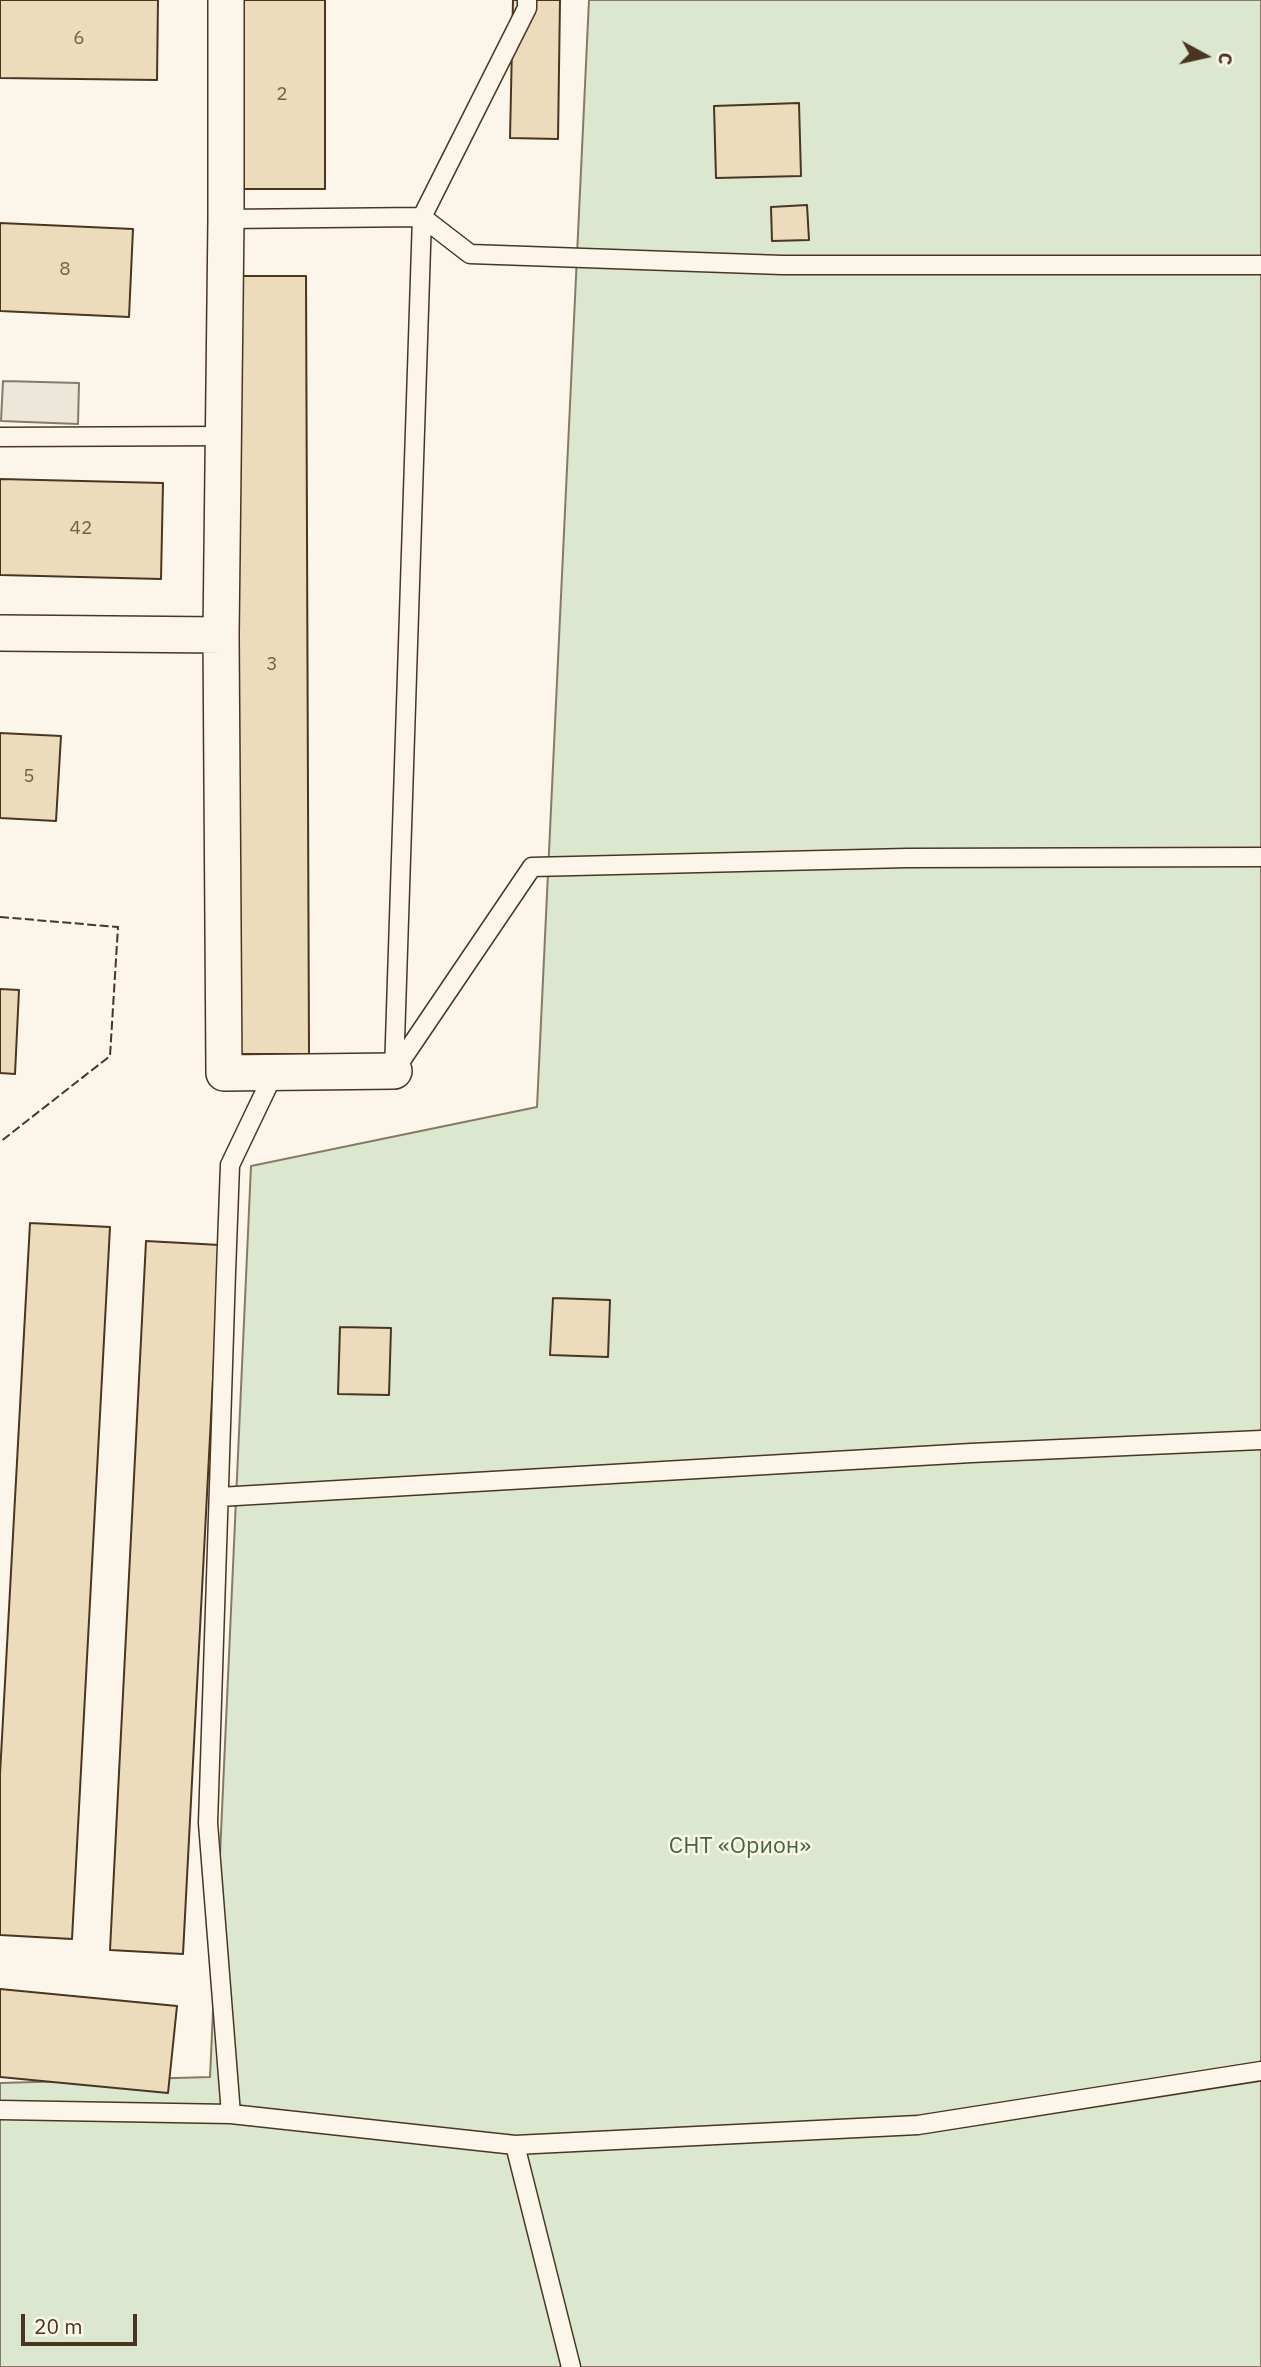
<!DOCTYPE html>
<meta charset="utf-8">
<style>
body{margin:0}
#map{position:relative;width:1261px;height:2367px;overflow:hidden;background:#fbf6e9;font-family:"IBM Plex Sans",sans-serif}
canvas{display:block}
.north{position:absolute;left:1170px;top:21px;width:70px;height:70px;-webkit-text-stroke:5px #fbf6e9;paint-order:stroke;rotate:98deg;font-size:19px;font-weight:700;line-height:28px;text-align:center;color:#4a3520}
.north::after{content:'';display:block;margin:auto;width:24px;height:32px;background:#4a3520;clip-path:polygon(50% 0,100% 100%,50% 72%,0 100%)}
.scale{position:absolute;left:21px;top:2314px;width:116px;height:32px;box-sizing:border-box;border:4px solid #4a3520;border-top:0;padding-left:9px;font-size:21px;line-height:24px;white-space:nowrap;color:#4a3520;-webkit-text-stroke:5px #fbf6e9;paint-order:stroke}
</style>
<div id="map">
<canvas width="1261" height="2367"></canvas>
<div class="north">С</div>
<div class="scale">20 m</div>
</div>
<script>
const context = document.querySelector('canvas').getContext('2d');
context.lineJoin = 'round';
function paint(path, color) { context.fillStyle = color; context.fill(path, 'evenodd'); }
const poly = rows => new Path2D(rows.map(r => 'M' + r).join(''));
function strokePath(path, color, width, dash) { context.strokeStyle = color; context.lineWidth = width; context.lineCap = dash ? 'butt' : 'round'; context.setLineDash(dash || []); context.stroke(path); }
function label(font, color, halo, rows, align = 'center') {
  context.font = font + ' "IBM Plex Sans",sans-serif'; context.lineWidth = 5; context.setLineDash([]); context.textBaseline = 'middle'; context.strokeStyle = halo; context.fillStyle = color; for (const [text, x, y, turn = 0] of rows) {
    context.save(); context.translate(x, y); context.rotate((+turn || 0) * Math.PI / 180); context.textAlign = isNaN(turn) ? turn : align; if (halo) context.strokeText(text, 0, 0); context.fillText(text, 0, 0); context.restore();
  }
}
const green = poly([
 [589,0,1261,0,1261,2367,0,2367,0,2083,210,2077,251,1166,537,1107,589,0]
]);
paint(green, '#dce7d0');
strokePath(green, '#887966', 2);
const parking = poly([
 [3,381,79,383,78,424,1,421,3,381]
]);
paint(parking, '#ede7d9');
strokePath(parking, '#887966', 2);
const building = poly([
 [0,0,158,0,157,80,0,78,0,0],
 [240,0,325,0,325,189,239,189,240,0],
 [513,0,560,0,558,139,510,138,513,0],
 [799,103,801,176,716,178,714,106,799,103],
 [807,205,809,240,772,241,771,207,807,205],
 [0,223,133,229,129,317,0,311,0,223],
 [235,276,306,276,309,1054,238,1054,235,276],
 [0,479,163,483,161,579,0,575,0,479],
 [0,733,61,736,56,821,0,818,0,733],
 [0,989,19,990,15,1074,0,1073,0,989],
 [30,1223,110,1227,72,1939,0,1935,0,1774,30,1223],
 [146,1241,220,1245,183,1954,110,1950,146,1241],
 [553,1298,610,1300,608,1357,550,1355,553,1298],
 [340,1327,391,1328,389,1395,338,1394,340,1327],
 [0,1989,177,2006,168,2093,0,2077,0,1989]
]);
paint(building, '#ecdcbc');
strokePath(building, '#4a3520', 2);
const service = poly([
 [527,0,527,8,422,217,470,254,782,265,1261,265],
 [226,219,422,217,394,1071],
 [0,437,223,436],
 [394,1071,532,867,907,858,1261,857],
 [274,1073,230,1165,226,1272,208,1823,231,2114,515,2145,571,2367],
 [219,1497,971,1453,1261,1440],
 [0,2110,231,2114],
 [515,2145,918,2125,1261,2071]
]);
const minor = poly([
 [226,0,226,219,221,635,224,1073,394,1071],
 [0,633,221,635]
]);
strokePath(service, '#4a3520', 21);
strokePath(minor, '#4a3520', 38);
strokePath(service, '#fbf6e9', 18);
strokePath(minor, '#fbf6e9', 35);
strokePath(poly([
 [0,917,118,927,110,1056,0,1142]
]), '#4a3520', 2, [9, 3.5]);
label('19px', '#725f47', null, [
 ["6",79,39],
 ["2",282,95],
 ["8",65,270],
 ["42",81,529],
 ["3",272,665],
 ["5",29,777]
]);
label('23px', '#436837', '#fbf6e9', [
 ["СНТ «Орион»",740,1846]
]);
</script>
